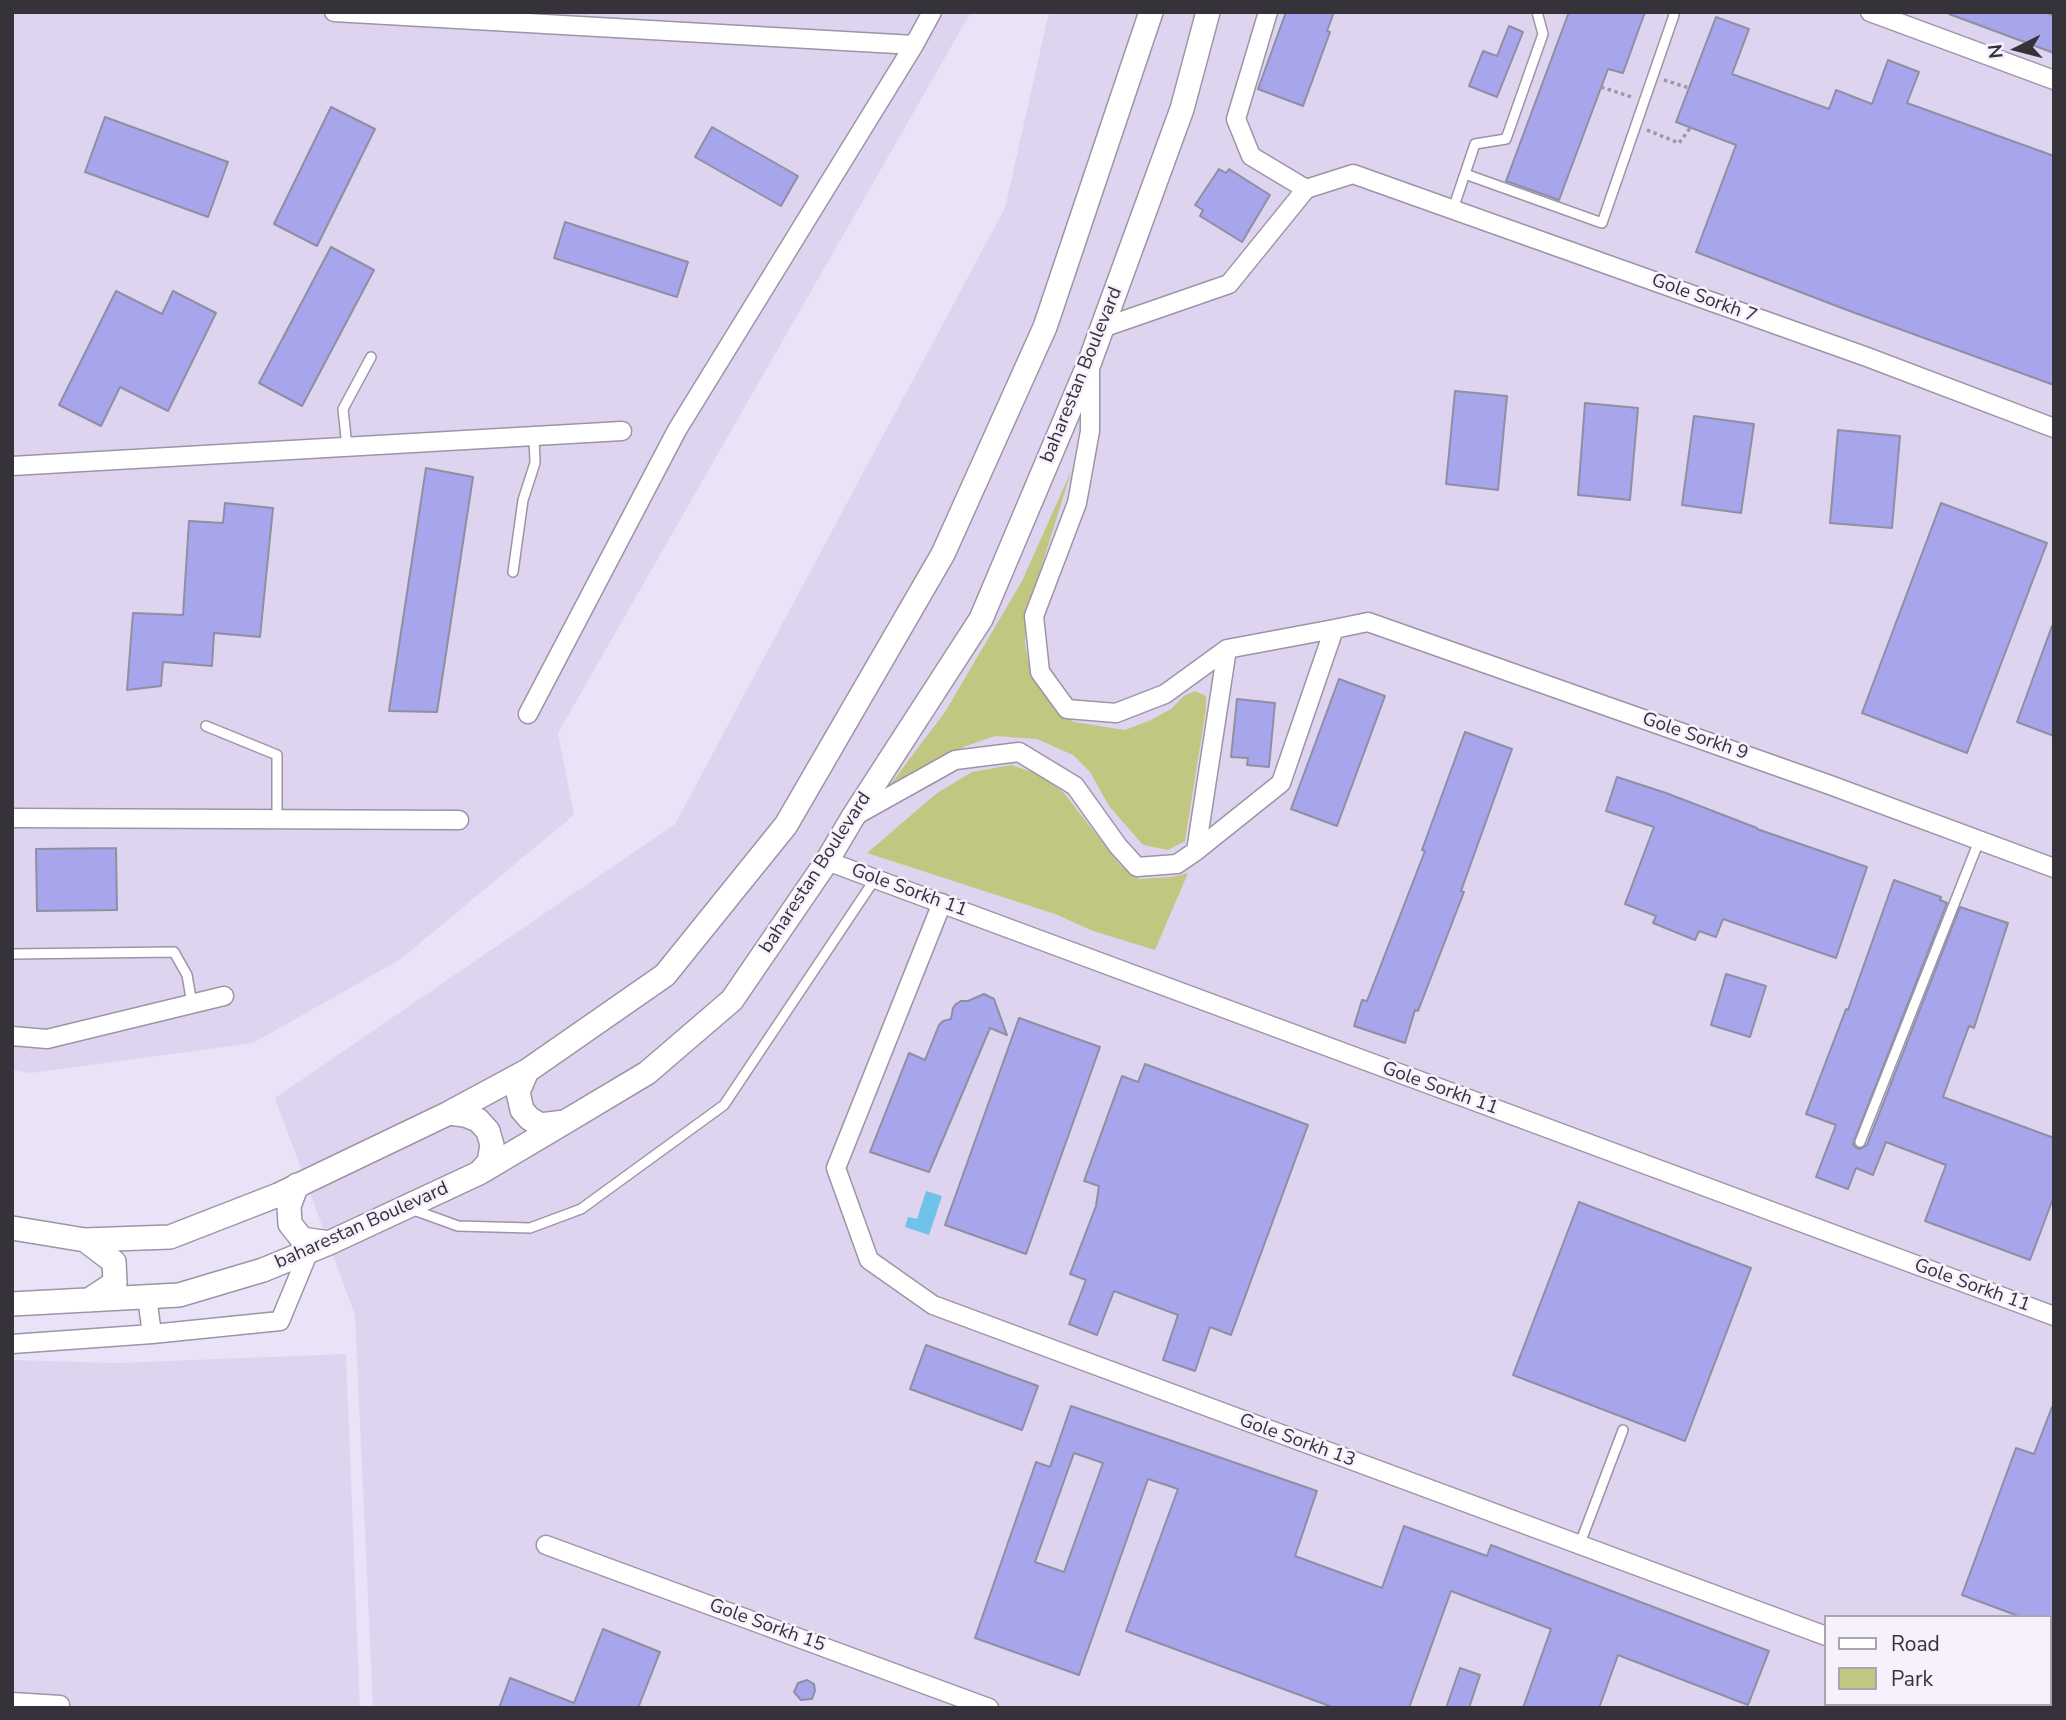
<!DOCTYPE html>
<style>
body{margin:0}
#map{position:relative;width:2066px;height:1720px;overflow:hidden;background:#eae2f6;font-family:"Nunito Sans",sans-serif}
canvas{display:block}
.frame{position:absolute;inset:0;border:14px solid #36323a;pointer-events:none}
.legend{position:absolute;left:1824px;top:1615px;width:228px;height:91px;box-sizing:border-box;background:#f6f1fd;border:2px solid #a9a5af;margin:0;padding:9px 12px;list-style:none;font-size:21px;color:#36323a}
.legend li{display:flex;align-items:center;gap:14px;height:35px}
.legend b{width:35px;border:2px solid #a9a5af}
.north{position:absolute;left:1982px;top:14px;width:70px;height:70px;-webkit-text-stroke:5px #f6f1fd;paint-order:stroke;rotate:264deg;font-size:19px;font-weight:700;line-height:28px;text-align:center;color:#36323a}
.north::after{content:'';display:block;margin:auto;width:24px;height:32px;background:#36323a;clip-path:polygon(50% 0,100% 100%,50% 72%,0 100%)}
</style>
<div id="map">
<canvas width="2066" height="1720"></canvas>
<div class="frame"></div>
<ul class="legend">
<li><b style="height:9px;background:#fff"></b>Road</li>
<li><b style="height:19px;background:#c1c781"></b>Park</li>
</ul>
<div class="north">N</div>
</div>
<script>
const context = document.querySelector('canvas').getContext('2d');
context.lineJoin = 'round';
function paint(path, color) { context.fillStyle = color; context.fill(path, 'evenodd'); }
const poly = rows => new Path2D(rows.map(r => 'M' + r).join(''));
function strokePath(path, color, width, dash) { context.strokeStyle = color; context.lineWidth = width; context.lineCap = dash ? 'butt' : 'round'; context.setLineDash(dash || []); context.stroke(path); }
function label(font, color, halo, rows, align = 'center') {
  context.font = font + ' "Nunito Sans",sans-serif'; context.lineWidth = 5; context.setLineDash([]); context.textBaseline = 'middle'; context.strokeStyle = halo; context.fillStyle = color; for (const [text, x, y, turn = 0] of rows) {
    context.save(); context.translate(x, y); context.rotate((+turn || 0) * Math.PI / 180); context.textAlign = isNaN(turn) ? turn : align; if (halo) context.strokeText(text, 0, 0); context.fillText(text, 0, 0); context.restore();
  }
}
paint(poly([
 [12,12,971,12,558,733,574,815,401,959,253,1043,31,1073,12,1070],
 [1049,12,2054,12,2054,1708,373,1708,355,1315,275,1098,675,824,1005,208],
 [1826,1617,2050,1617,2050,1704,1826,1704],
 [346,1354,360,1708,12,1708,12,1360,118,1363]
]), '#dfd4ef');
paint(poly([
 [1072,469,1026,616,1025,644,1030,670,1057,712,1074,722,1125,730,1151,720,1171,709,1184,696,1195,691,1206,696,1206,709,1185,841,1168,850,1143,845,1109,806,1090,772,1073,755,1037,739,995,736,966,746,890,785,945,712,1022,581],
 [1011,765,1039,774,1064,793,1120,865,1139,879,1172,877,1188,873,1155,950,1093,931,1055,914,867,853,937,793,972,772]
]), '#c1c781');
paint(poly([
 [926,1191,942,1196,929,1235,905,1227,908,1217,917,1219]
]), '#6ec3eb');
const building = poly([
 [1286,12,1334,12,1327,31,1330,32,1303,106,1258,89,1286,12],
 [1569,12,1645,12,1623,73,1608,69,1559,200,1506,181,1569,12],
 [1949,12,2044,12,2054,16,2054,53,1949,14,1949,12],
 [1716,17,1749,29,1732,74,1829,109,1836,90,1872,104,1888,60,1919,72,1907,103,2054,156,2054,385,1847,310,1696,252,1736,145,1676,122,1716,17],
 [1509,26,1523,32,1497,97,1469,86,1483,51,1497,56,1509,26],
 [331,107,375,129,317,246,274,224,331,107],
 [105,117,228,162,208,217,85,172,105,117],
 [712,127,798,176,781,206,695,157,712,127],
 [1219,169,1226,173,1229,169,1270,195,1242,242,1200,216,1203,210,1195,205,1219,169],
 [565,222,688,262,677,297,554,258,565,222],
 [331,247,374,270,302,406,259,383,331,247],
 [116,291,162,314,173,291,216,313,168,411,120,387,101,426,59,405,116,291],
 [1455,391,1507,396,1498,490,1446,484,1455,391],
 [1585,403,1638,408,1630,500,1578,495,1585,403],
 [1694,416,1754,424,1741,513,1682,505,1694,416],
 [1838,430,1900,436,1892,528,1830,523,1838,430],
 [426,468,473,477,437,712,389,711,426,468],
 [225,503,273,508,260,637,214,633,212,666,163,662,161,686,127,690,133,613,183,615,189,521,223,523,225,503],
 [1941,503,2047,543,1967,753,1862,713,1941,503],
 [2052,626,2054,627,2054,736,2017,722,2052,626],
 [1339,679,1385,696,1337,826,1291,809,1339,679],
 [1237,699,1275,703,1269,767,1247,765,1248,758,1231,757,1237,699],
 [1465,732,1512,749,1461,891,1464,892,1418,1011,1415,1010,1405,1043,1354,1026,1362,1000,1367,1001,1425,851,1422,850,1465,732],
 [1617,777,1666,793,1757,828,1757,829,1867,867,1836,958,1723,919,1716,937,1699,931,1695,940,1653,923,1656,916,1625,904,1654,827,1606,811,1617,777],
 [116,848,117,910,37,911,36,849,116,848],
 [1894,880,1941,897,1940,900,1947,903,1853,1144,1855,1147,1860,1149,1867,1145,1960,907,2008,923,1974,1028,1969,1026,1943,1097,2054,1138,2054,1196,2030,1260,1925,1221,1946,1165,1886,1142,1873,1175,1856,1168,1848,1189,1816,1177,1836,1125,1806,1114,1846,1009,1848,1010,1894,880],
 [1726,974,1766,986,1750,1037,1711,1025,1726,974],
 [984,994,994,999,1007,1035,990,1028,929,1172,870,1152,909,1053,925,1060,939,1025,943,1021,951,1019,953,1008,956,1004,961,1001,968,1001,984,994],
 [1019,1018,1100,1047,1026,1254,945,1225,1019,1018],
 [1145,1064,1308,1125,1231,1335,1210,1327,1195,1371,1163,1360,1178,1315,1114,1291,1097,1335,1069,1324,1086,1280,1070,1274,1096,1206,1099,1186,1084,1181,1122,1076,1138,1082,1145,1064],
 [1579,1202,1751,1268,1685,1441,1513,1375,1579,1202],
 [926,1345,1038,1386,1022,1430,910,1389,926,1345],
 [1071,1406,1317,1491,1295,1556,1382,1588,1404,1526,1487,1556,1491,1545,1769,1651,1748,1705,1618,1655,1599,1708,1523,1708,1551,1629,1451,1591,1409,1708,1335,1708,1126,1631,1178,1489,1148,1479,1079,1675,975,1638,1036,1462,1050,1467,1071,1406],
 [1074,1453,1103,1463,1064,1572,1035,1562,1074,1453],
 [2052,1407,2054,1407,2054,1617,2021,1617,1962,1595,2016,1448,2034,1454,2052,1407],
 [603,1629,660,1652,638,1708,499,1708,510,1678,574,1703,603,1629],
 [1460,1668,1480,1675,1469,1708,1446,1708,1460,1668],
 [807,1680,814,1684,815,1691,812,1699,801,1700,794,1692,798,1683,807,1680]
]);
paint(building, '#a7a5eb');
strokePath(building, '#8e8fa2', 2);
const service = poly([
 [1465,174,1602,223,1674,15,1673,12],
 [1453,209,1475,144,1506,139,1543,34,1537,12],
 [347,447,343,409,371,357],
 [513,572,523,500,535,463,534,436],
 [206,726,277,755,277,819],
 [12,954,174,952,187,975,192,1004],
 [1860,1142,1979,841],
 [411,1209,458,1226,530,1228,581,1209,724,1105,875,879],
 [1579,1546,1623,1430]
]);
const minor = poly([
 [334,12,914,45],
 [1268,12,1236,119,1251,156,1306,189],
 [1870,12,2054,80],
 [1102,328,1229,284,1306,189,1353,174,1867,357,2054,428],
 [1090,367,1090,431,1077,503,1034,616,1040,672,1067,709,1116,713,1165,694,1227,649,1334,629,1281,783,1196,851,1227,649],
 [12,466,622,431],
 [1334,629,1368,622,1830,785,2054,868],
 [528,714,677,430,914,45,932,12],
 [853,817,955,760,1019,752,1075,786,1118,846,1137,867,1177,864,1196,851],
 [12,818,459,820],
 [827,861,2054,1316],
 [942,903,836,1168,869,1260,933,1305,1826,1636],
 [12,1036,47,1039,224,996],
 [147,1297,152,1334],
 [12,1344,152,1334,280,1321,309,1251],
 [546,1545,989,1708],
 [12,1702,60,1705],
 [2015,1704,2024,1708]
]);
const tertiary = poly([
 [527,1071,518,1092,522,1110,529,1118,540,1125,565,1122],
 [449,1113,465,1115,478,1120,488,1131,492,1145,489,1162,479,1173],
 [297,1185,289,1206,290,1224,302,1239,329,1243],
 [12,1228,85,1240,170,1237,278,1195,449,1113,527,1071,665,975,786,825,943,554,1045,327,1151,12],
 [85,1240,114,1262,115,1283,89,1300],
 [12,1304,179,1295,263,1270,329,1243,479,1173,565,1122,647,1073,732,1000,827,861,853,817,981,619,1090,361,1182,109,1208,12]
]);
strokePath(service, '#9c94a7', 12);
strokePath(minor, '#9c94a7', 21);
strokePath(tertiary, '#9c94a7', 26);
strokePath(poly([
 [1664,80,1689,88],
 [1601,87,1632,97],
 [1647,130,1679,143,1691,127]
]), '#9d97a5', 3.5, [3.5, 3.5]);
strokePath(service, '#fff', 9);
strokePath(minor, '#fff', 18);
strokePath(tertiary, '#fff', 23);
label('19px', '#36323a', '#f6f1fd', [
 ["Gole Sorkh 7",1704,299,20],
 ["baharestan Boulevard",1082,375,-68],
 ["Gole Sorkh 9",1695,737,19],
 ["baharestan Boulevard",816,873,-57],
 ["Gole Sorkh 11",909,891,20],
 ["Gole Sorkh 11",1440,1089,20],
 ["baharestan Boulevard",362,1226,-24],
 ["Gole Sorkh 11",1972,1286,20],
 ["Gole Sorkh 13",1297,1441,20],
 ["Gole Sorkh 15",767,1626,20]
]);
</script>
